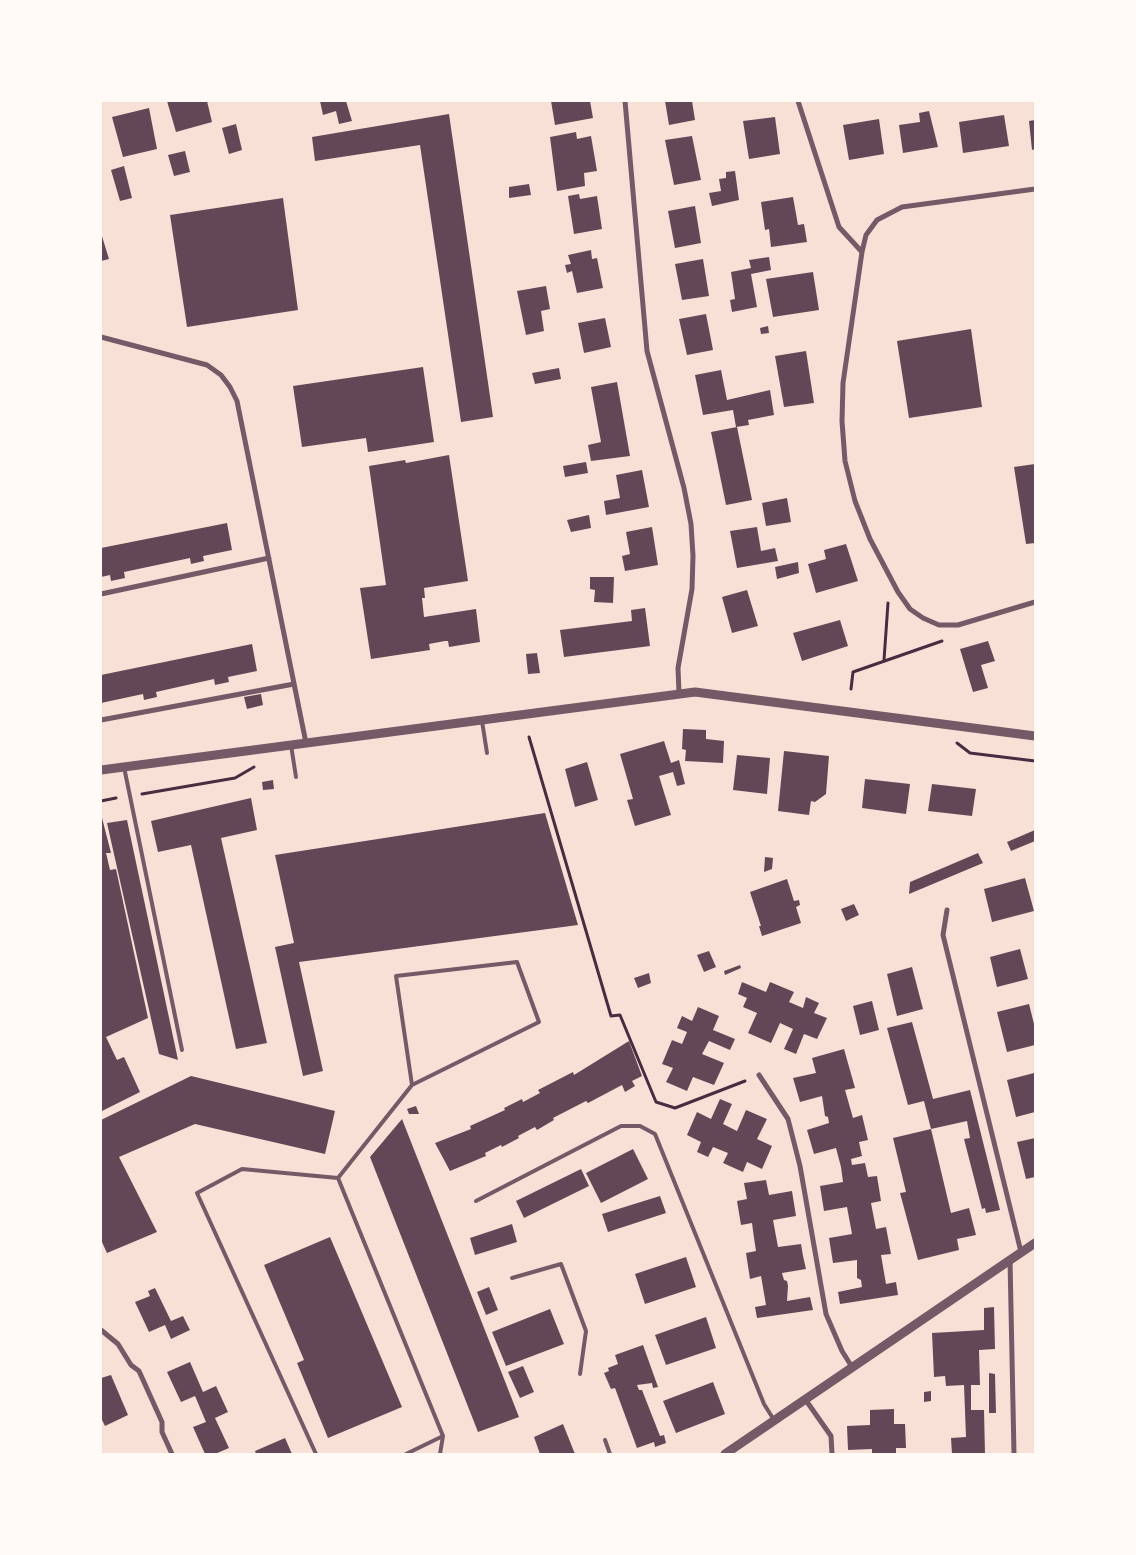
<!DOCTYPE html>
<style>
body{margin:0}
#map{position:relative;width:1136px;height:1555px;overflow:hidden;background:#f7e1d7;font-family:"Times New Roman",serif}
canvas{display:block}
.frame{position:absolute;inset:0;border:102px solid #fffaf5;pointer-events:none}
</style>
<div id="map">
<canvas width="1136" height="1555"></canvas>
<div class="frame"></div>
</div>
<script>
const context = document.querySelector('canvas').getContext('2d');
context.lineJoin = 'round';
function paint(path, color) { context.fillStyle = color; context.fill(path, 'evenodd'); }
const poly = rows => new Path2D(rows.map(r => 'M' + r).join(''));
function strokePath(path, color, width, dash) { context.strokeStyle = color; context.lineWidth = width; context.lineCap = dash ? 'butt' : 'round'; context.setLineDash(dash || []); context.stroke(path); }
paint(poly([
 [167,101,207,101,212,122,176,132],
 [320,101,346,101,352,121,339,124,336,111,323,115],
 [551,101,590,101,593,118,555,125],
 [665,101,692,101,695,120,669,125],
 [149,108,157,149,123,157,112,117],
 [929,111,938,147,903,153,899,125,920,122,919,113],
 [449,114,493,417,461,422,420,145,315,161,312,137],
 [1004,115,1009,146,963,153,959,122],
 [775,117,780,154,749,159,743,121],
 [879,119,884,154,849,160,843,125],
 [1035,120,1035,149,1032,150,1029,121],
 [236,124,242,150,229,154,222,128],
 [576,132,577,139,591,136,597,171,584,173,585,186,557,191,550,137],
 [692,136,701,180,674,185,665,140],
 [185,151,190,172,174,176,168,155],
 [124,166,132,198,120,201,111,170],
 [735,171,739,200,712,206,709,193,721,191,719,179,726,178,726,172],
 [529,184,531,195,509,198,509,187],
 [579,194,580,199,597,196,602,229,574,234,568,196],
 [793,197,798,225,804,224,807,242,771,247,769,229,765,230,761,202],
 [283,198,298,310,187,327,170,215],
 [695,206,701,243,675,248,668,211],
 [101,233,109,259,101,261],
 [591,250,592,259,597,258,603,288,577,293,572,271,567,273,565,265,571,264,568,255],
 [769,257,771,270,751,274,757,307,732,312,730,300,735,299,731,272,751,268,749,260],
 [703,259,709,296,682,300,675,264],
 [813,272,819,310,773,317,766,279],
 [546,286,550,309,541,311,544,331,526,335,517,291],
 [706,314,713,350,687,355,679,319],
 [605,318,611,347,584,353,578,323],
 [768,326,769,333,761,334,760,328],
 [971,329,982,407,909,418,897,341],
 [806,351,814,403,784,407,775,356],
 [423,367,434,442,368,452,366,438,302,447,293,386],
 [559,368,561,379,535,384,532,373],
 [721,370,727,400,770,390,774,415,748,420,749,425,736,427,733,410,703,415,695,375],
 [617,382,630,456,591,461,588,445,601,442,591,387],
 [737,427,752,500,726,505,711,432],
 [449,455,468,581,424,588,425,598,422,598,424,617,476,609,480,642,449,647,448,641,445,641,429,644,430,650,371,659,360,588,386,585,369,466,405,460,406,463],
 [586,462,588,473,565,477,563,466],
 [1035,464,1035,543,1026,544,1014,467],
 [642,470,649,507,606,515,604,501,620,498,616,475],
 [787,498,791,522,766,526,762,503],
 [589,515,591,528,571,532,567,520],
 [227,523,232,550,203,556,204,561,191,564,190,558,124,572,125,578,111,581,110,575,101,577,101,548],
 [652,527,658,565,625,571,622,556,630,554,626,532],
 [757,527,761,551,775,548,778,561,737,568,730,531],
 [846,544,858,581,816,593,808,564,826,559,824,550],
 [798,562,799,573,777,579,775,567],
 [590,577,614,577,613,603,594,602,595,590,590,589],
 [747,590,758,626,732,633,722,597],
 [645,608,650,646,564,657,560,630,632,621,631,610],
 [840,620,848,646,802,661,793,633],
 [988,641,995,661,981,665,988,688,973,692,960,649],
 [252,644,257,671,228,677,229,682,215,685,214,679,156,692,157,697,144,700,143,694,101,703,101,675],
 [537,653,540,673,528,674,526,654],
 [261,694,263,705,247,709,244,697],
 [683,729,706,730,706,739,724,741,723,763,685,761,686,750,682,749],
 [664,741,671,763,679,760,685,784,677,786,673,772,659,776,671,815,635,826,627,800,633,799,620,754],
 [784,751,829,756,826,794,815,802,811,801,809,815,778,811],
 [737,755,770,758,767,794,733,790],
 [587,762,598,800,575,807,565,769],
 [865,779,910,784,906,814,862,808],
 [273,780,274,789,263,790,262,782],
 [932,784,976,789,972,816,928,811],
 [251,798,257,830,221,838,267,1043,236,1049,191,845,158,852,151,821],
 [545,813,578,925,299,962,323,1071,303,1076,275,947,294,943,275,855],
 [101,814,111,853,106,853,110,870,116,869,148,1018,106,1037,117,1060,124,1057,140,1092,102,1111],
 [127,820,178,1060,159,1054,107,823],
 [1035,830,1035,841,1011,851,1007,842],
 [978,853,983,863,909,894,910,882],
 [765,857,773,858,772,869,764,872],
 [1025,878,1034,911,992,922,984,889],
 [787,879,794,901,799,900,800,905,796,907,801,923,762,936,759,926,761,926,750,892],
 [854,904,859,915,846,921,841,909],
 [1020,949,1028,979,997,987,990,957],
 [709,951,716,967,704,972,697,955],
 [740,965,741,968,725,975,724,971],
 [912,967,923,1009,897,1016,887,974],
 [649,973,651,983,638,988,634,978],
 [742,982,766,992,770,982,794,992,789,1002,803,1008,806,997,819,1003,814,1013,827,1018,817,1039,804,1034,796,1054,784,1049,793,1029,780,1023,771,1043,748,1033,757,1013,743,1007,747,998,738,994],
 [872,1001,879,1030,860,1035,853,1006],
 [1029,1004,1035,1028,1035,1045,1007,1052,997,1012],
 [698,1007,719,1016,713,1030,735,1039,730,1050,709,1041,702,1054,724,1063,714,1085,693,1077,687,1091,666,1082,673,1068,662,1064,672,1040,682,1044,687,1032,677,1028,682,1016,692,1021],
 [912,1022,933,1099,970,1090,1000,1210,986,1213,985,1208,982,1209,964,1139,970,1138,967,1121,931,1129,951,1213,969,1208,976,1235,957,1239,959,1250,918,1260,900,1193,906,1192,893,1138,931,1129,924,1101,908,1105,887,1028],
 [629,1041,642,1076,632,1081,635,1086,625,1092,622,1085,588,1103,586,1101,553,1118,554,1120,537,1130,535,1127,518,1136,519,1138,502,1147,501,1145,485,1153,486,1156,450,1171,435,1143,471,1129,470,1126,505,1110,504,1108,522,1099,523,1102,540,1093,538,1090,573,1072,574,1075],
 [844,1049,855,1088,845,1090,853,1118,862,1115,868,1140,859,1142,862,1156,851,1159,852,1165,865,1163,868,1177,877,1176,881,1201,871,1203,876,1229,886,1227,891,1254,881,1255,886,1284,896,1282,898,1295,840,1304,838,1292,862,1287,861,1280,857,1278,857,1260,833,1263,829,1238,852,1234,847,1207,824,1211,820,1186,843,1182,841,1167,836,1148,814,1154,807,1130,829,1123,828,1117,825,1116,822,1096,800,1102,793,1078,816,1073,812,1058],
 [1034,1073,1035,1112,1016,1117,1007,1080],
 [191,1076,335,1111,325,1154,195,1124,119,1157,157,1232,107,1253,101,1240,101,1120],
 [720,1099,732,1104,723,1124,737,1131,746,1110,767,1119,757,1139,772,1146,762,1169,747,1162,743,1172,723,1163,728,1153,713,1147,708,1157,697,1152,701,1142,687,1135,697,1112,711,1119],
 [416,1106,419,1114,409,1114,407,1109],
 [402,1119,519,1417,478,1432,370,1157],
 [1035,1138,1035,1177,1026,1179,1017,1142],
 [633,1149,648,1179,601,1203,586,1173],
 [581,1169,589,1186,524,1218,516,1201],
 [766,1180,769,1195,792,1191,796,1216,773,1220,778,1247,801,1244,803,1256,806,1269,782,1273,784,1280,787,1281,788,1286,787,1301,810,1297,813,1310,757,1318,755,1307,766,1305,761,1276,750,1279,746,1253,756,1251,754,1238,752,1223,741,1225,737,1201,747,1199,744,1183],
 [660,1196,666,1213,608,1232,602,1214],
 [512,1224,517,1242,475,1255,470,1238],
 [330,1237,402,1407,328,1438,297,1363,304,1360,264,1265],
 [686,1257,696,1287,645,1304,635,1274],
 [489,1287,498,1310,486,1315,477,1292],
 [155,1288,171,1321,183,1316,190,1330,171,1339,165,1325,149,1332,135,1302,150,1296,148,1291],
 [994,1307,995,1349,979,1350,980,1385,971,1385,971,1410,984,1410,985,1454,952,1454,951,1438,966,1437,964,1385,946,1386,945,1376,934,1377,932,1333,984,1330,984,1308],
 [550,1309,564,1344,506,1366,492,1332],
 [706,1317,716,1348,666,1365,655,1335],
 [643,1345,658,1387,653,1388,652,1383,637,1385,639,1390,642,1390,660,1436,664,1435,666,1443,655,1447,654,1442,637,1448,615,1388,611,1389,604,1373,609,1371,608,1368,618,1364,615,1355],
 [190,1362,203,1392,216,1386,228,1412,215,1418,229,1448,215,1454,205,1454,193,1427,206,1422,195,1396,181,1402,167,1372],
 [523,1366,534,1392,520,1398,508,1372],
 [989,1373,995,1374,996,1413,989,1413],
 [111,1375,128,1415,105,1426,101,1418,101,1378],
 [713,1382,725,1414,676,1433,663,1401],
 [931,1391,931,1401,924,1402,924,1392],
 [894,1409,894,1424,905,1424,906,1448,896,1448,896,1454,872,1454,872,1449,848,1450,847,1426,870,1425,870,1410],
 [563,1424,575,1454,540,1454,534,1437],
 [285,1438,292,1454,256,1454,255,1451]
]), '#644757');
strokePath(poly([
 [884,660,888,603],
 [851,689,853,672,942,641],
 [529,737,611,1016,620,1015,656,1102,675,1108,745,1081],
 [957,743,970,753,1035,761],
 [142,794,235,778,254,767],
 [101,801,116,798]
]), '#4a2c40', 3);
strokePath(poly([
 [482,721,487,753],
 [291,745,296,777],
 [124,767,182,1050],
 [338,1178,412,1085,539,1022,517,962,396,976,412,1085],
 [476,1201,621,1126,640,1126,655,1134,764,1404,774,1420],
 [512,1278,561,1264,586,1331,580,1374],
 [605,1440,610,1454],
 [316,1454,197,1193,242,1169,338,1178,443,1436,440,1454],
 [406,1454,443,1436]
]), '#755966', 4);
strokePath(poly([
 [625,101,647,351,684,488,691,524,693,556,692,589,678,668,679,693],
 [798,101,839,227,862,252],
 [1035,189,902,207,877,220,866,235,862,252,843,383,842,421,845,461,855,501,870,539,898,592,910,609,923,618,939,625,958,625,1035,602],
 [101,337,207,365,221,375,230,387,237,401,306,743],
 [101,594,269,558],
 [101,720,294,684],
 [947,910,943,935,1021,1252],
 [759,1075,788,1119,800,1166,826,1314,842,1351,852,1367],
 [1010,1260,1014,1454],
 [101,1330,118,1344,131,1365,139,1371,162,1422,162,1432,172,1454],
 [805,1399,831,1436,832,1454]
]), '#755966', 5);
strokePath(poly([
 [101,770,695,692,1035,736],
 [725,1454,1035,1243]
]), '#755966', 9);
</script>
